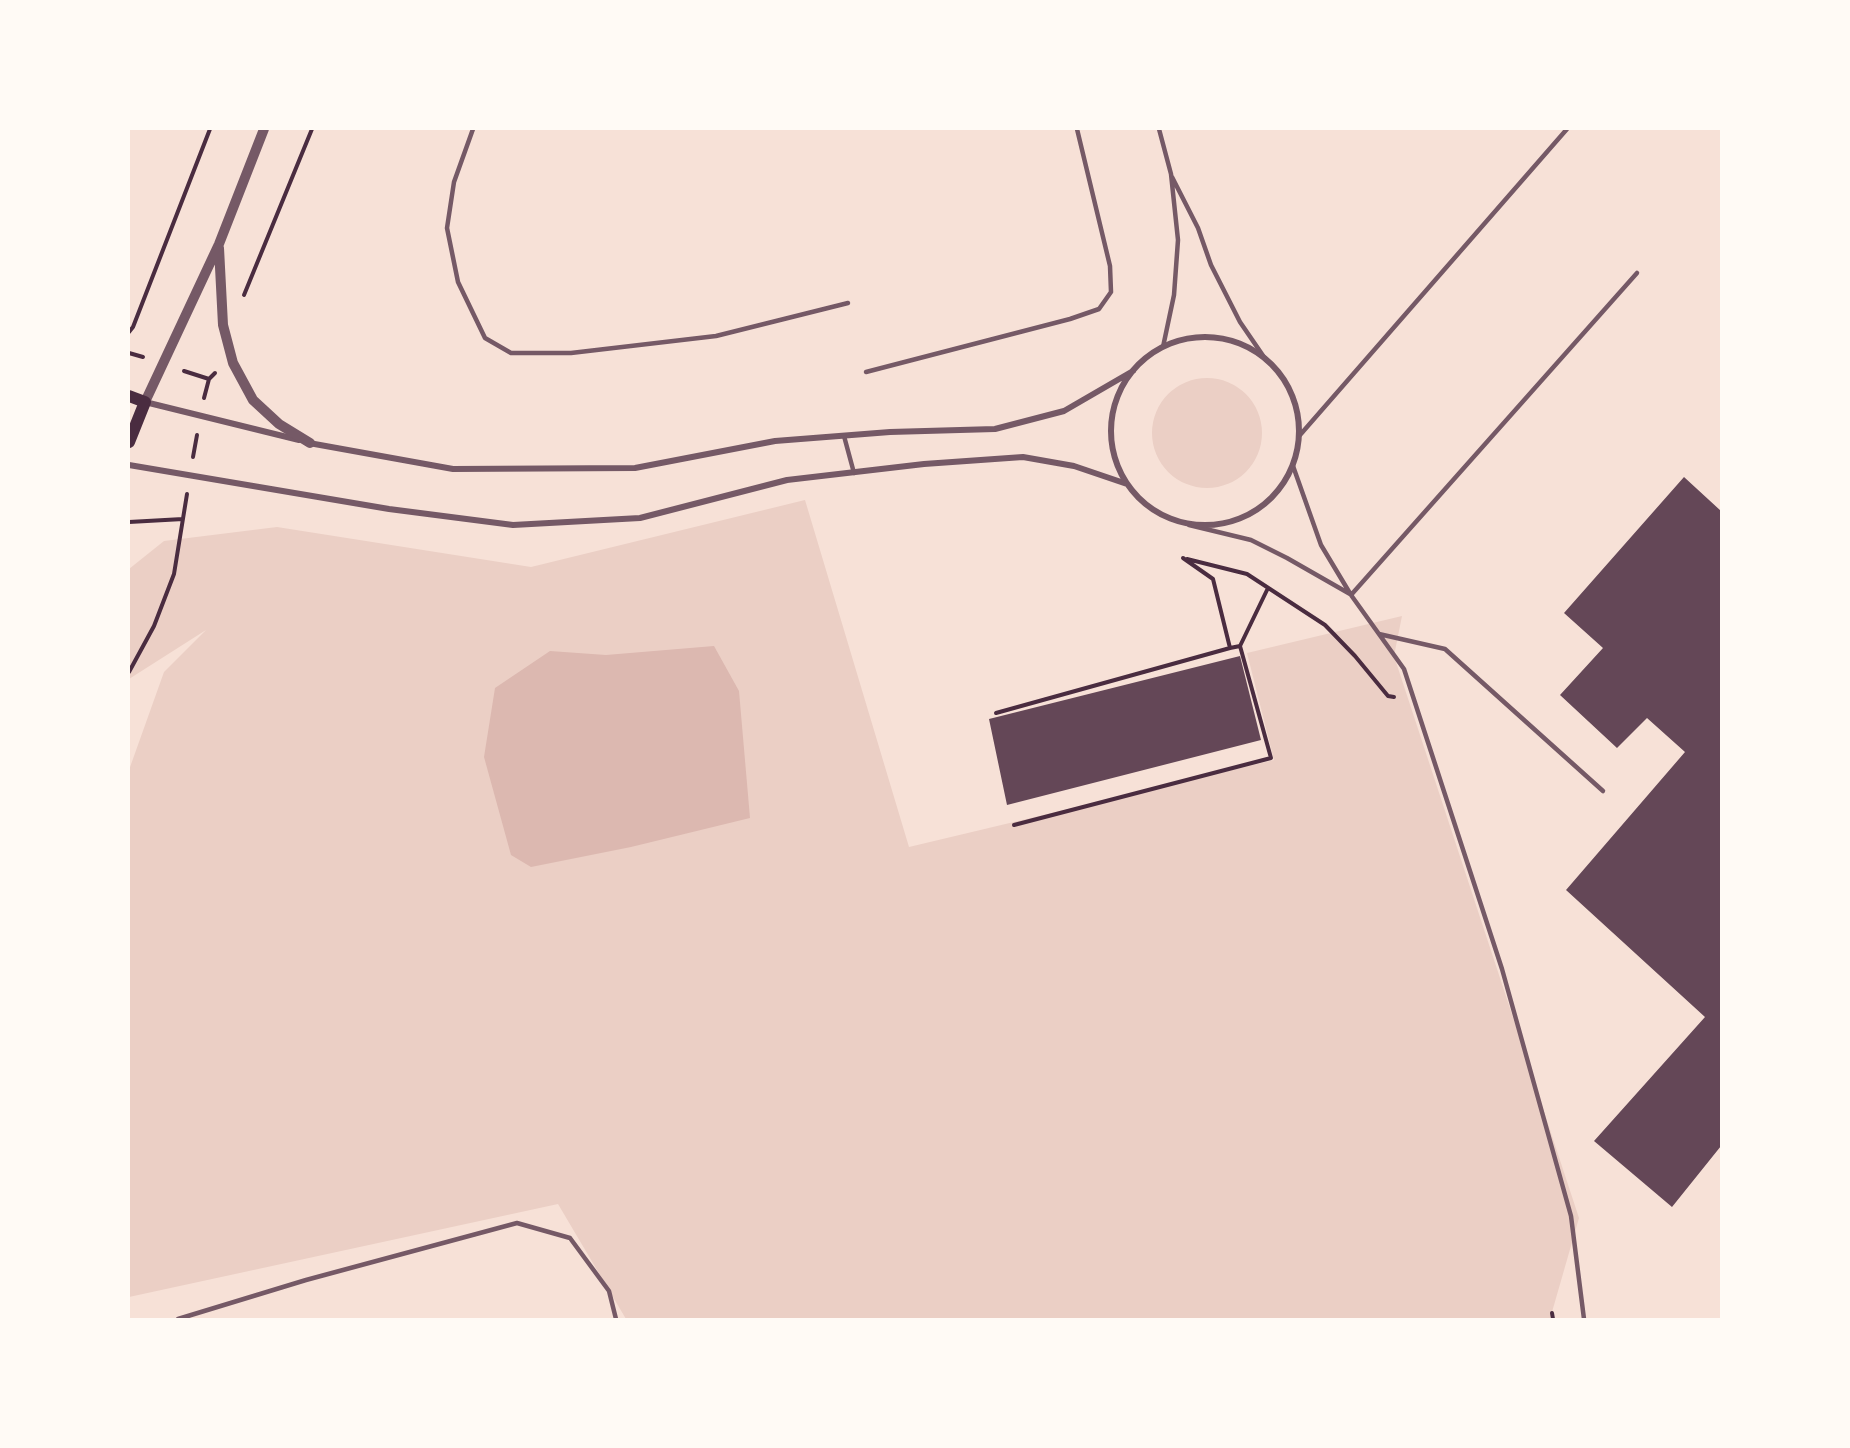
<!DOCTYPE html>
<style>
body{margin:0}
#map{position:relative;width:1850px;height:1448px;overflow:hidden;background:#f7e1d7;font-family:"Noto Serif",serif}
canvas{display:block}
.frame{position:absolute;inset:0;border:130px solid #fffaf5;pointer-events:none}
</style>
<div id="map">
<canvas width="1850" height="1448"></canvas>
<div class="frame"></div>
</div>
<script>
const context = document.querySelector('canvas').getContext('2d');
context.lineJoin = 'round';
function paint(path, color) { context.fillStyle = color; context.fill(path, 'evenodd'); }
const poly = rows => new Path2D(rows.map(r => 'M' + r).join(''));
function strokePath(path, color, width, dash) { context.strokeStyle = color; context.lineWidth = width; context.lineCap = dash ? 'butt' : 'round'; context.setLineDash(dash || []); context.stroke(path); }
paint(poly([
 '1152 433a55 55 0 1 1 110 0a55 55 0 1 1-110 0Z',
 [805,500,909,847,1274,760,1247,653,1402,616,1394,656,1579,1218,1550,1319,626,1319,558,1204,129,1297,129,770,164,672,206,630,129,679,129,569,164,541,277,527,531,567]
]), '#ebcfc5');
paint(poly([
 [714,646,739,691,750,818,631,847,531,867,511,855,484,757,495,688,550,651,606,655]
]), '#dcb8b0');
paint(poly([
 [1684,477,1721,511,1721,1146,1672,1207,1594,1141,1705,1017,1566,890,1685,752,1647,718,1617,748,1560,695,1603,648,1564,613],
 [1240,656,1261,740,1007,805,989,719]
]), '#644757');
strokePath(poly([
 [244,295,312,129],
 [129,332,133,327,210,129],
 [129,353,143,357],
 [184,371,209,379],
 [204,398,209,379,215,373],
 [193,457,197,435],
 [129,522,183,519],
 [1187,559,1247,574,1325,625,1355,656,1388,696,1394,697],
 [1240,646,1268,588],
 [129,672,154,626,174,574,187,494],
 [996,713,1230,648,1213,579,1183,558],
 [1014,825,1271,758,1240,646,1230,648],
 [1552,1313,1553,1319]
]), '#4a2c40', 4);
strokePath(poly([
 [473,129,454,182,447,228,458,282,485,338,511,353,571,353,716,336,848,303],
 [1159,129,1171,174,1178,240,1174,295,1163,347],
 [1172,177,1198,228,1211,265,1240,322,1266,360],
 [866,372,1070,319,1099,309,1111,292,1110,266,1077,129],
 [1300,435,1567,129],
 [844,436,854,473],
 [1293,466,1321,545,1351,595,1404,669,1502,969,1571,1216,1584,1319],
 [1189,525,1251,540,1287,558,1350,594],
 [1351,595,1637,273],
 [1379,634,1445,649,1603,791],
 [178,1319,306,1280,517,1223,570,1238,609,1291,616,1319]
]), '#755966', 4.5);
strokePath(poly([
 '1111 431a94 94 0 1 1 188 0a94 94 0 1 1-188 0Z',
 [145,402,299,440],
 [309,443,453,469,635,468,775,441,890,432,995,429,1064,411,1133,371],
 [129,465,389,509,513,525,640,518,787,480,924,464,1023,457,1074,466,1127,484]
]), '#755966', 6);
strokePath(poly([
 [219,248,223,325,233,363,253,400,279,424,310,443],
 [145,402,219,244,264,129]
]), '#755966', 10);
strokePath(poly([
 [129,396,145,402,129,442]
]), '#4a2c40', 12);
</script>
